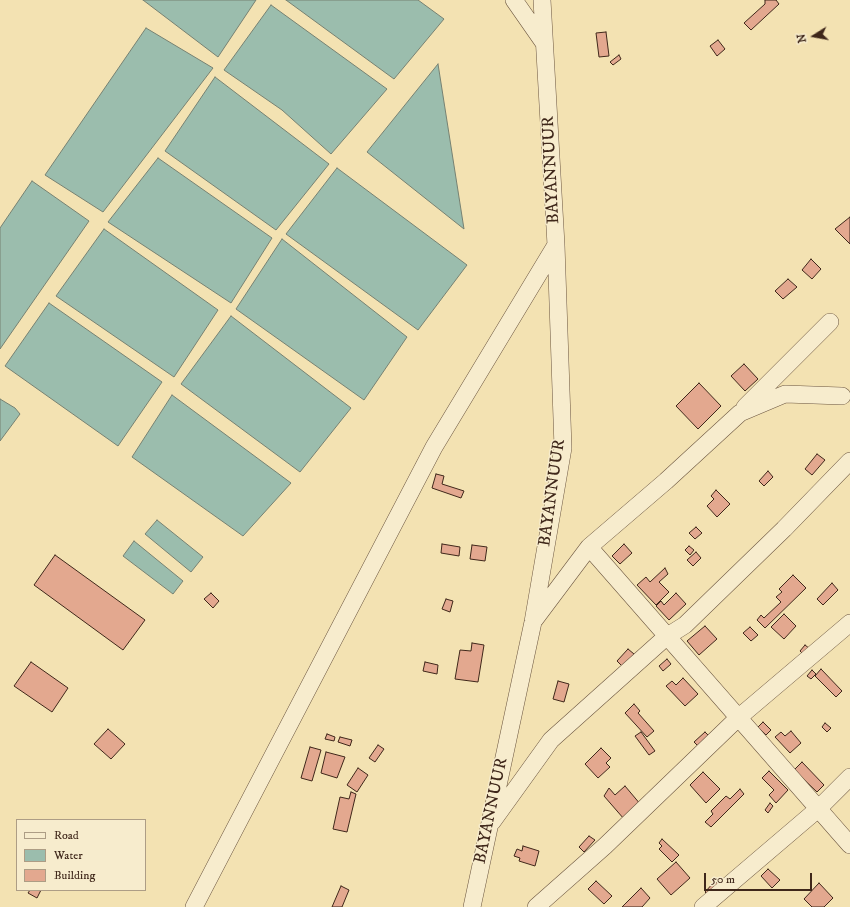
<!DOCTYPE html>
<style>
body{margin:0}
#map{position:relative;width:850px;height:907px;overflow:hidden;background:#f3e2b2;font-family:"IM FELL DW Pica",serif}
canvas{display:block}
.legend{position:absolute;left:16px;top:819px;width:130px;height:72px;box-sizing:border-box;background:#f7eccd;border:1px solid #ad9d85;margin:0;padding:5px 7px;list-style:none;font-size:12px;color:#3f271a}
.legend li{display:flex;align-items:center;gap:8px;height:20px}
.legend b{width:20px;border:1px solid #ad9d85}
.north{position:absolute;left:794px;top:16px;width:40px;height:40px;-webkit-text-stroke:3px #f7eccd;paint-order:stroke;rotate:259deg;font-size:11px;font-weight:700;line-height:16px;text-align:center;color:#3f271a}
.north::after{content:'';display:block;margin:auto;width:14px;height:18px;background:#3f271a;clip-path:polygon(50% 0,100% 100%,50% 72%,0 100%)}
.scale{position:absolute;left:704px;top:873px;width:108px;height:18px;box-sizing:border-box;border:2px solid #3f271a;border-top:0;padding-left:5px;font-size:12px;line-height:14px;white-space:nowrap;color:#3f271a;-webkit-text-stroke:3px #f7eccd;paint-order:stroke}
</style>
<div id="map">
<canvas width="850" height="907"></canvas>
<ul class="legend">
<li><b style="height:5px;background:#f7eccd"></b>Road</li>
<li><b style="height:11px;background:#9bbdad"></b>Water</li>
<li><b style="height:11px;background:#e3a88f"></b>Building</li>
</ul>
<div class="north">N</div>
<div class="scale">50 m</div>
</div>
<script>
const context = document.querySelector('canvas').getContext('2d');
context.lineJoin = 'round';
function paint(path, color) { context.fillStyle = color; context.fill(path, 'evenodd'); }
const poly = rows => new Path2D(rows.map(r => 'M' + r).join(''));
function strokePath(path, color, width, dash) { context.strokeStyle = color; context.lineWidth = width; context.lineCap = dash ? 'butt' : 'round'; context.setLineDash(dash || []); context.stroke(path); }
function label(font, color, halo, rows, align = 'center') {
  context.font = font + ' "IM FELL DW Pica",serif'; context.lineWidth = 3; context.setLineDash([]); context.textBaseline = 'middle'; context.strokeStyle = halo; context.fillStyle = color; for (const [text, x, y, turn = 0] of rows) {
    context.save(); context.translate(x, y); context.rotate((+turn || 0) * Math.PI / 180); context.textAlign = isNaN(turn) ? turn : align; if (halo) context.strokeText(text, 0, 0); context.fillText(text, 0, 0); context.restore();
  }
}
const water = poly([
 [143,0,256,0,218,57,143,0],
 [286,0,418,0,444,19,394,79,286,0],
 [271,5,387,89,331,154,282,110,224,70,271,5],
 [146,28,213,68,103,212,45,175,146,28],
 [438,64,464,229,367,152,438,64],
 [215,77,329,164,276,230,165,151,215,77],
 [158,158,272,238,231,303,108,222,158,158],
 [337,168,467,265,418,330,286,234,337,168],
 [32,181,89,221,0,349,0,228,32,181],
 [104,229,218,310,174,377,56,296,104,229],
 [282,239,407,337,364,400,236,309,282,239],
 [49,303,162,382,118,446,5,366,49,303],
 [231,316,351,408,300,472,181,384,231,316],
 [172,395,291,483,243,536,132,457,172,395],
 [0,399,15,408,20,414,0,441,0,399],
 [157,520,203,557,191,572,145,534,157,520],
 [134,541,183,581,173,594,123,556,134,541]
]);
paint(water, '#9bbdad');
strokePath(water, '#768172', 1);
const building = poly([
 [765,0,776,0,779,4,751,30,744,23,765,4,765,0],
 [606,32,609,56,599,57,596,33,606,32],
 [718,40,725,49,717,56,710,46,718,40],
 [619,55,621,59,613,65,610,62,619,55],
 [850,217,850,244,835,229,850,217],
 [811,259,821,269,812,279,802,270,811,259],
 [788,279,797,287,783,299,775,291,788,279],
 [744,364,758,379,745,391,731,376,744,364],
 [699,383,721,406,698,429,676,406,699,383],
 [817,454,825,460,812,475,805,469,817,454],
 [768,471,773,477,764,486,759,481,768,471],
 [436,474,444,476,442,484,464,491,461,498,432,488,436,474],
 [716,490,730,504,717,517,707,506,714,499,711,496,716,490],
 [696,527,702,533,695,539,689,533,696,527],
 [442,544,460,547,459,556,441,553,442,544],
 [624,544,632,553,620,564,612,556,624,544],
 [472,545,487,547,485,561,470,559,472,545],
 [689,546,694,550,690,555,685,550,689,546],
 [696,552,701,558,693,566,687,560,696,552],
 [55,555,145,620,123,650,34,585,55,555],
 [665,568,668,574,659,582,669,592,656,605,637,585,646,577,650,582,665,568],
 [793,575,806,588,765,628,757,620,761,615,764,618,781,602,776,597,782,592,779,589,793,575],
 [832,583,838,590,823,605,817,599,832,583],
 [211,593,219,601,213,608,204,599,211,593],
 [676,593,686,604,669,620,656,606,661,601,664,605,676,593],
 [446,599,453,601,450,612,442,609,446,599],
 [784,614,796,626,784,639,771,627,784,614],
 [705,626,717,639,699,655,687,641,705,626],
 [750,627,758,635,751,641,743,633,750,627],
 [472,643,484,645,478,682,455,679,460,650,471,651,472,643],
 [805,645,810,649,804,655,800,651,805,645],
 [628,649,634,654,622,666,617,661,628,649],
 [667,659,671,664,663,671,659,666,667,659],
 [31,662,68,688,52,712,14,686,31,662],
 [425,662,438,665,437,674,423,671,425,662],
 [821,669,842,691,836,697,815,676,821,669],
 [812,670,816,674,811,679,807,676,812,670],
 [683,678,698,694,685,706,666,686,672,681,676,685,683,678],
 [558,681,569,684,564,702,553,699,558,681],
 [634,704,640,711,638,713,654,731,647,737,625,713,634,704],
 [763,722,771,730,766,735,758,727,763,722],
 [825,723,831,728,827,732,822,727,825,723],
 [108,729,125,744,111,759,94,744,108,729],
 [791,731,801,743,790,753,775,737,781,732,785,736,791,731],
 [641,732,655,751,649,755,635,736,641,732],
 [705,732,710,737,699,747,694,742,705,732],
 [327,734,335,737,334,741,325,739,327,734],
 [340,737,352,740,350,746,338,742,340,737],
 [378,745,384,749,375,762,369,758,378,745],
 [310,747,321,750,312,781,301,778,310,747],
 [601,748,611,758,606,763,610,767,598,778,585,764,601,748],
 [326,752,345,757,337,778,321,773,326,752],
 [802,762,824,785,817,792,794,770,802,762],
 [358,768,368,775,357,792,347,785,358,768],
 [769,771,788,790,776,803,769,795,774,790,762,778,769,771],
 [703,772,720,789,706,803,690,785,703,772],
 [625,786,641,805,624,819,604,796,609,788,615,795,625,786],
 [740,789,744,794,711,827,705,822,713,814,711,811,726,796,730,799,740,789],
 [351,792,356,794,347,832,333,829,340,797,349,799,351,792],
 [770,803,773,806,768,813,765,810,770,803],
 [589,836,595,840,584,852,579,847,589,836],
 [662,839,679,855,672,862,659,849,662,846,659,843,662,839],
 [523,846,539,851,535,866,519,861,520,858,514,856,517,849,522,851,523,846],
 [676,862,690,878,671,895,657,879,676,862],
 [768,869,780,880,772,888,761,876,768,869],
 [596,881,612,896,604,904,588,889,596,881],
 [715,881,721,887,711,898,705,892,715,881],
 [819,883,833,898,824,907,812,907,804,899,819,883],
 [341,886,349,890,342,907,332,907,341,886],
 [641,888,650,898,642,907,622,907,641,888],
 [30,890,41,890,37,898,28,893,30,890]
]);
paint(building, '#e3a88f');
strokePath(building, '#3f271a', 1);
const minor = poly([
 [514,0,544,43],
 [745,407,830,322],
 [589,547,666,481,740,413,785,394,842,396],
 [535,619,589,547,850,845],
 [492,822,551,740,666,637,685,625,784,529,850,461],
 [194,907,434,447,556,245],
 [472,907,533,622,563,448,556,245,542,0],
 [536,907,605,846,738,718,850,623],
 [703,907,818,809,850,777]
]);
strokePath(minor, '#6c5640', 18);
strokePath(minor, '#f7eccd', 17);
label('17px', '#3f271a', '#f7eccd', [
 ["BAYANNUUR",552,170,-93],
 ["BAYANNUUR",553,493,-82],
 ["BAYANNUUR",492,811,-78]
]);
</script>
